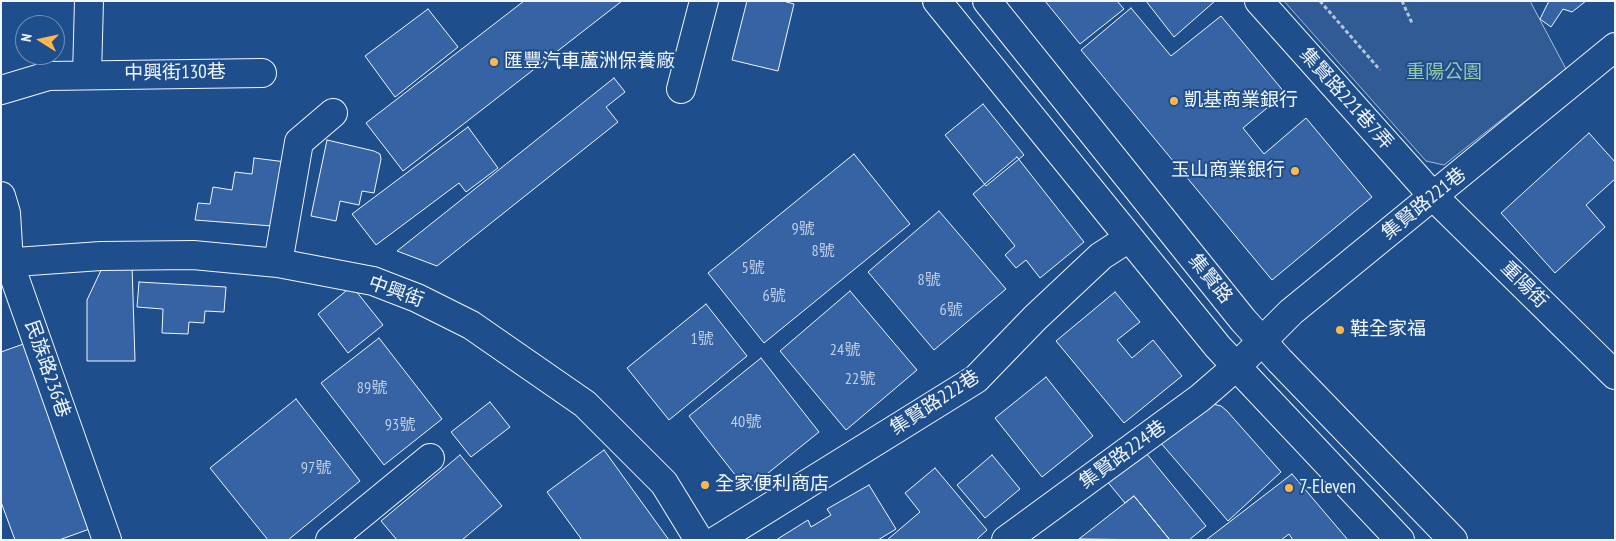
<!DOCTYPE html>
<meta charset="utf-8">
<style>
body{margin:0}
#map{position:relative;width:1616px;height:541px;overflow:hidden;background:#1f4e8c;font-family:"PT Sans Narrow",sans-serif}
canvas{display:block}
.frame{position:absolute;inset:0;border:2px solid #f2f6ff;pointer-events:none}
.north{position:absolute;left:15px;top:15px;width:50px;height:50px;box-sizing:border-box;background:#1f4e8c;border:1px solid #7391ba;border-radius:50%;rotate:280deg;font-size:14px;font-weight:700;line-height:20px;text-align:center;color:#f2f6ff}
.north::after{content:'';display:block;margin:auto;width:18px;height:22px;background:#ffb74d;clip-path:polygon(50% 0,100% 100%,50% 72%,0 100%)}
</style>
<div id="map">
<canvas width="1616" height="541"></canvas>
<div class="frame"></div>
<div class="north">N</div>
</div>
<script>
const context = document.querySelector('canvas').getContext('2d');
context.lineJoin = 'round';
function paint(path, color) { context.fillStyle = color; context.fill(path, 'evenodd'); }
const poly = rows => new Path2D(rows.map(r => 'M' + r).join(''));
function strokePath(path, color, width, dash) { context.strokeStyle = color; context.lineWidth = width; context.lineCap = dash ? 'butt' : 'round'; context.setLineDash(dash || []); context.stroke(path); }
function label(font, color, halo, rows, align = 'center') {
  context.font = font + ' "PT Sans Narrow","Noto Sans TC",sans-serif'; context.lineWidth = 4; context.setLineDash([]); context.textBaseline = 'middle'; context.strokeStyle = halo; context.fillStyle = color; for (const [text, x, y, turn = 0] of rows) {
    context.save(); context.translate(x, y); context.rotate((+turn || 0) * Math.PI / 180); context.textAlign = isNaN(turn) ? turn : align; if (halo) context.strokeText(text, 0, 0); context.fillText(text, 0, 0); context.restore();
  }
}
const green = poly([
 [1284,1,1530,1,1566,69,1444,165,1426,161,1284,1]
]);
paint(green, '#305b95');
strokePath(green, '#a8bbd7', 1);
const building = poly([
 [524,1,622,1,403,171,366,123,524,1],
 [747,1,783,1,794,4,778,71,732,60,747,1],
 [1045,1,1117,1,1124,9,1080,44,1045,1],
 [1146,1,1215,1,1174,37,1146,1],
 [1586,1,1572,12,1563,9,1551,27,1540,19,1549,1,1586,1],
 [1131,8,1171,56,1221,16,1285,93,1243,128,1264,154,1306,118,1372,197,1272,280,1081,50,1131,8],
 [428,9,458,47,395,97,365,56,428,9],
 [614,78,625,92,606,107,618,122,437,266,397,251,614,78],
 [983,104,1024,155,986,186,945,135,983,104],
 [468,127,498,168,466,192,459,183,376,245,352,214,468,127],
 [1589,133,1615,162,1615,179,1586,205,1605,227,1555,273,1501,213,1589,133],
 [327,140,374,151,380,154,381,159,374,193,362,191,359,205,340,201,336,221,311,216,327,140],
 [854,154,910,224,764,343,708,273,854,154],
 [1017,157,1084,242,1040,278,1026,260,1016,268,1005,255,1015,246,973,194,1017,157],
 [254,158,294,163,272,226,195,220,198,203,210,204,213,187,232,190,235,172,252,174,254,158],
 [939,211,1006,289,934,350,868,272,939,211],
 [104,264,132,265,135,361,87,361,87,300,104,264],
 [139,282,226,287,224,312,205,311,204,323,189,322,188,334,162,333,163,309,137,307,139,282],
 [352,286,383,325,348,353,318,314,352,286],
 [850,291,917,370,846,430,780,351,850,291],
 [1115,292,1140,322,1117,340,1132,358,1153,340,1182,376,1124,423,1056,341,1115,292],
 [706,304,747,356,669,420,627,368,706,304],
 [379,338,442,419,384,465,321,383,379,338],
 [29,342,95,527,59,540,15,540,1,502,1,352,29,342],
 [761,358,819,432,747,490,689,416,761,358],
 [1046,377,1093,436,1042,477,995,418,1046,377],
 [296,399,360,481,288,540,268,540,210,468,296,399],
 [490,402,510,427,471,457,451,432,490,402],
 [1213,404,1221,406,1227,411,1281,472,1228,521,1160,442,1213,404],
 [1142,448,1206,526,1189,540,1170,540,1134,496,1125,503,1106,480,1142,448],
 [604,450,669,540,582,540,547,492,604,450],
 [460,455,502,506,462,540,397,540,381,521,460,455],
 [992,455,1020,489,985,518,957,485,992,455],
 [935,468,987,530,976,540,887,540,920,512,905,493,935,468],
 [1292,474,1348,540,1293,540,1289,534,1281,540,1206,540,1292,474],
 [869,485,896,529,878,540,776,540,808,520,811,527,831,515,827,509,869,485],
 [1134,496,1170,540,1079,539,1125,503,1134,496]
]);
paint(building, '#3563a3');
strokePath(building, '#f2f6ff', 1);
const minor = poly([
 [1259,1,1433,196,1615,375],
 [87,75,89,1],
 [681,89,704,1],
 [1,90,48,76,262,73],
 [1,196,6,213,9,262,107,540],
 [1,263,101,256,193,255,278,263,373,281,417,298,471,325,585,404,664,483,699,540],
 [278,263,299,142,333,113],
 [330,540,430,458],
 [717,540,976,379,1035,318,1101,256,1129,238],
 [1006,540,1200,398,1237,366,1291,312,1615,47]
]);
const major = poly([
 [937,1,1218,347,1400,540],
 [987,1,1243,320,1280,361,1453,540]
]);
strokePath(minor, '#f2f6ff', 30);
strokePath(major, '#f2f6ff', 30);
strokePath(poly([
 [1320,1,1380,70],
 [1402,1,1412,23]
]), '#b3c4dc', 3, [4, 2.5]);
strokePath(minor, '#1f4e8c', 28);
strokePath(major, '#1f4e8c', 28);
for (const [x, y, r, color] of [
 [494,62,5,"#ffb74d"],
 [1174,101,5,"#ffb74d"],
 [1295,171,5,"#ffb74d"],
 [1340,330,5,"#ffb74d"],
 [705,485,5,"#ffb74d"],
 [1289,488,5,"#ffb74d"]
]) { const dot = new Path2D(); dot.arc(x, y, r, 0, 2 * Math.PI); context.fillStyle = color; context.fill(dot); strokePath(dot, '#1f4e8c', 2); }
label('16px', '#c3d1e8', null, [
 ["9號",803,229],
 ["8號",823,251],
 ["5號",753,268],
 ["8號",929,280],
 ["6號",774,296],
 ["6號",951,310],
 ["1號",702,339],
 ["24號",845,350],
 ["22號",860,379],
 ["89號",372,388],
 ["40號",746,422],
 ["93號",400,425],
 ["97號",316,468]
]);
label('19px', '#f2f6ff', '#1f4e8c', [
 ["匯豐汽車蘆洲保養廠",504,62],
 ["凱基商業銀行",1184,101],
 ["玉山商業銀行",1285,171,"right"],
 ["鞋全家福",1350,330],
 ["全家便利商店",715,485],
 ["7-Eleven",1299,488]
], 'left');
label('19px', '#f2f6ff', '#1f4e8c', [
 ["中興街130巷",175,73,-1],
 ["集賢路221巷7弄",1346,99,48],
 ["集賢路221巷",1424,204,-39],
 ["集賢路",1210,279,51],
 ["重陽街",1524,285,45],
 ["中興街",396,292,20],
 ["民族路236巷",47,369,71],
 ["集賢路222巷",935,403,-33],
 ["集賢路224巷",1123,455,-36]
]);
label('19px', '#97c8a6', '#1f4e8c', [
 ["重陽公園",1444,73]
]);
</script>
